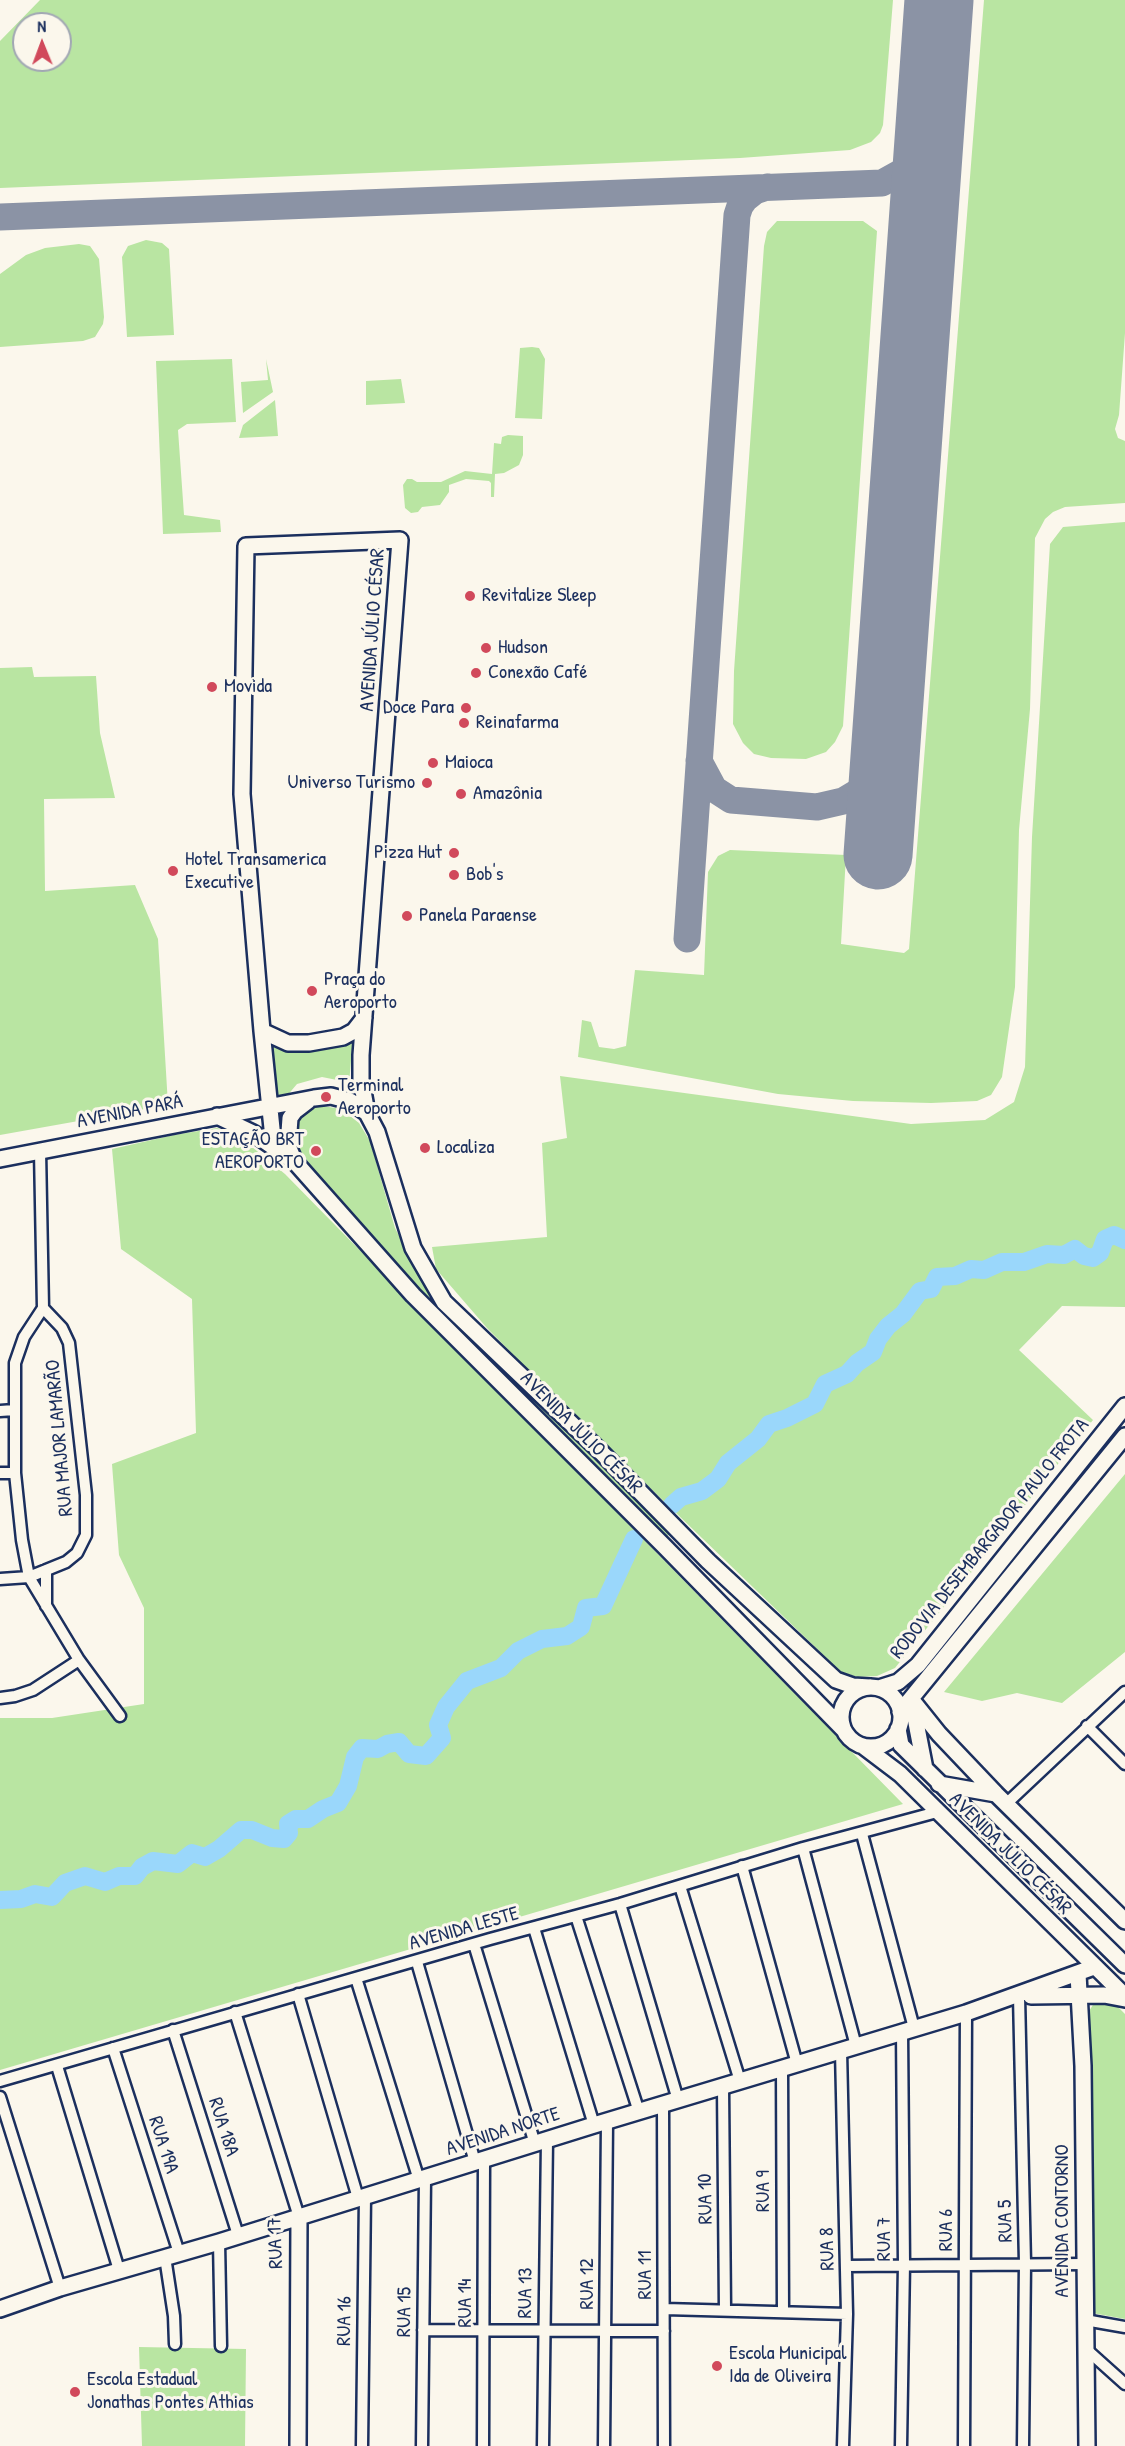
<!DOCTYPE html>
<meta charset="utf-8">
<style>
body{margin:0}
#map{position:relative;width:1125px;height:2446px;overflow:hidden;background:#fbf7ec;font-family:"Patrick Hand",sans-serif}
canvas{display:block}
.north{position:absolute;left:12px;top:12px;width:60px;height:60px;box-sizing:border-box;background:#fbf7ec;border:2px solid #a1a7b3;border-radius:50%;rotate:359deg;font-size:16px;font-weight:700;line-height:24px;text-align:center;color:#1b2f5e}
.north::after{content:'';display:block;margin:auto;width:21px;height:27px;background:#d1495b;clip-path:polygon(50% 0,100% 100%,50% 72%,0 100%)}
</style>
<div id="map">
<canvas width="1125" height="2446"></canvas>
<div class="north">N</div>
</div>
<script>
const context = document.querySelector('canvas').getContext('2d');
context.lineJoin = 'round';
function paint(path, color) { context.fillStyle = color; context.fill(path, 'evenodd'); }
const poly = rows => new Path2D(rows.map(r => 'M' + r).join(''));
function strokePath(path, color, width, dash) { context.strokeStyle = color; context.lineWidth = width; context.lineCap = dash ? 'butt' : 'round'; context.setLineDash(dash || []); context.stroke(path); }
function label(font, color, halo, rows, align = 'center') {
  context.font = font + ' "Patrick Hand",sans-serif'; context.lineWidth = 6; context.setLineDash([]); context.textBaseline = 'middle'; context.strokeStyle = halo; context.fillStyle = color; for (const [text, x, y, turn = 0] of rows) {
    context.save(); context.translate(x, y); context.rotate((+turn || 0) * Math.PI / 180); context.textAlign = isNaN(turn) ? turn : align; if (halo) context.strokeText(text, 0, 0); context.fillText(text, 0, 0); context.restore();
  }
}
paint(poly([
 [40,0,893,0,883,125,880,133,871,142,850,150,740,158,0,188,0,41],
 [24,24,60,24,60,60,24,60],
 [984,0,1125,0,1125,333,1119,415,1115,429,1118,438,1125,441,1125,503,1065,507,1053,512,1045,519,1035,538,1030,709,1019,830,1015,987,1002,1077,991,1095,977,1101,931,1103,853,1101,778,1094,578,1057,582,1020,591,1022,599,1047,614,1049,626,1046,635,970,704,975,708,872,718,856,730,850,846,855,841,944,904,953,909,949],
 [777,221,863,221,877,231,843,726,835,742,826,752,806,759,771,758,754,754,743,743,733,724,734,671,764,246,767,232],
 [146,240,162,243,169,249,174,335,127,337,122,257,128,246],
 [79,244,90,246,99,259,104,317,103,324,95,337,83,341,0,347,0,274,26,255,45,248],
 [532,347,539,348,545,359,542,419,515,418,520,348],
 [232,359,236,422,187,424,178,430,184,515,220,520,221,532,163,534,156,361],
 [266,359,273,392,243,413,241,382,268,380],
 [401,379,405,403,366,405,366,381],
 [275,400,278,436,239,438,243,425],
 [508,435,523,436,523,455,519,465,504,473,495,474,494,497,491,497,491,483,489,481,466,479,449,485,449,492,440,505,422,507,418,512,411,513,405,508,403,485,407,479,412,479,417,482,441,482,465,471,492,474,494,443,501,444,502,437],
 [1125,522,1125,1307,1062,1306,1019,1350,1093,1420,895,1668,877,1676,858,1677,841,1672,537,1379,487,1328,436,1269,432,1247,547,1237,542,1143,567,1138,560,1076,911,1124,985,1120,1014,1102,1025,1067,1032,837,1050,544,1063,527],
 [32,667,34,677,96,676,100,733,115,798,44,799,45,891,135,885,158,939,168,1105,0,1135,0,668],
 [353,1037,349,1084,345,1086,337,1080,322,1077,297,1084,286,1097,273,1098,268,1041,287,1051,339,1045],
 [317,1105,341,1109,359,1123,370,1141,395,1228,423,1282,447,1317,444,1321,345,1206,298,1156,293,1140,296,1116,307,1108],
 [217,1128,235,1133,285,1174,903,1804,0,2070,0,1718,52,1718,144,1704,144,1608,119,1555,112,1464,196,1433,192,1299,121,1249,112,1149,174,1135],
 [454,1323,503,1370,670,1534,664,1539,450,1326],
 [1125,1474,1125,1652,1062,1703,1017,1693,982,1701,944,1692],
 [1102,2000,1116,2005,1125,2014,1125,2319,1092,2313,1088,2013,1094,2003],
 [139,2347,246,2349,245,2446,142,2446]
]), '#b9e5a2');
strokePath(poly([
 [672,1505,681,1497,702,1491,718,1479,728,1463,758,1439,769,1424,787,1418,815,1404,825,1384,847,1374,857,1363,873,1352,878,1339,888,1326,903,1314,920,1291,931,1289,937,1277,955,1276,971,1269,984,1270,1002,1262,1024,1262,1047,1254,1064,1255,1075,1249,1084,1256,1093,1258,1100,1253,1105,1239,1114,1235,1125,1240],
 [0,1900,21,1899,35,1894,52,1897,65,1883,85,1876,105,1882,119,1876,135,1876,142,1867,153,1861,178,1864,192,1853,205,1857,219,1849,241,1830,252,1830,272,1838,284,1839,289,1833,288,1824,296,1819,308,1819,323,1809,338,1803,348,1786,355,1757,362,1748,378,1749,387,1744,399,1742,409,1754,426,1756,442,1738,438,1725,446,1707,467,1681,501,1668,518,1651,542,1639,567,1636,581,1627,586,1608,603,1606,634,1539]
]), '#9ad7fb', 18);
strokePath(poly([
 [0,217,882,183,909,168,929,142],
 [699,761,714,789,731,800,817,807,843,801,863,789,881,767,886,752],
 [687,939,737,215,740,206,745,199,755,191,767,187]
]), '#8b93a5', 27);
strokePath(poly([
 [878,855,939,0]
]), '#8b93a5', 69);
const street = poly([
 [40,1151,43,1308,24,1337,15,1363,15,1473,22,1540,29,1577,79,1660,120,1716],
 [0,1411,14,1410],
 [0,1473,15,1473],
 [0,1579,29,1577,66,1562,77,1553,86,1535,86,1495,69,1343,62,1328,43,1308],
 [46,1606,46,1570],
 [0,1698,15,1696,33,1690,79,1660],
 [1087,1726,1125,1764],
 [1006,1804,1125,1692],
 [862,1834,914,2028],
 [803,1848,856,2046],
 [742,1866,797,2064],
 [680,1886,740,2081],
 [620,1904,678,2100],
 [576,1916,639,2112],
 [534,1928,594,2125],
 [474,1944,535,2144],
 [417,1962,475,2162],
 [356,1978,419,2180],
 [298,1994,358,2198],
 [1019,1996,1025,2263,1023,2446],
 [235,2012,299,2217],
 [173,2030,238,2235],
 [113,2048,179,2253],
 [841,2051,847,2314,843,2446],
 [57,2066,119,2270],
 [782,2069,783,2312],
 [0,2081,490,1939,620,1904,803,1848,937,1812],
 [723,2087,725,2310],
 [0,2097,60,2288],
 [663,2104,664,2446],
 [219,2242,221,2346],
 [165,2257,174,2316,175,2344],
 [846,2266,1084,2264],
 [665,2309,847,2314],
 [1085,2320,1125,2327],
 [423,2330,664,2331],
 [1086,2349,1125,2384],
 [362,2446,365,2196],
 [422,2446,425,2179],
 [483,2446,484,2160],
 [543,2446,547,2140],
 [604,2446,607,2122],
 [901,2446,904,2264,902,2032],
 [964,2446,966,2013]
]);
const secondary = poly([
 [262,1031,288,1043,309,1043,343,1037,354,1031,364,1018],
 [217,1116,253,1133,295,1162,413,1295,665,1547,844,1730],
 [274,1148,262,1031,242,794,246,546,400,540,361,1055,361,1080,367,1113],
 [0,1159,314,1098,331,1096,350,1101,367,1113,377,1132,413,1248,444,1302,600,1451,708,1561,836,1680,853,1686,870,1687],
 [295,1162,288,1146,290,1118,295,1111,308,1101],
 '841 1717a30 30 0 1 1 60 0a30 30 0 1 1-60 0Z',
 [879,1688,898,1682,918,1665,1125,1406],
 [911,1699,939,1734,996,1794,1125,1921],
 [912,1702,925,1769],
 [900,1712,1125,1436],
 [898,1729,901,1745,1125,1965],
 [863,1746,900,1774,1125,1996],
 [939,1784,996,1794],
 [1078,1974,1083,2066,1087,2446],
 [1031,1996,1104,1995,1125,1999],
 [0,2309,60,2288,219,2242,594,2125,966,2013,1094,1967],
 [298,2446,299,2217]
]);
strokePath(street, '#1b2f5e', 15);
strokePath(secondary, '#1b2f5e', 20);
strokePath(street, '#fbf7ec', 10);
strokePath(secondary, '#fbf7ec', 15);
for (const [x, y, r, color] of [
 [470,596,6,"#d1495b"],
 [486,648,6,"#d1495b"],
 [476,673,6,"#d1495b"],
 [212,687,6,"#d1495b"],
 [466,708,6,"#d1495b"],
 [464,723,6,"#d1495b"],
 [433,763,6,"#d1495b"],
 [427,783,6,"#d1495b"],
 [461,794,6,"#d1495b"],
 [454,853,6,"#d1495b"],
 [173,871,6,"#d1495b"],
 [454,875,6,"#d1495b"],
 [407,916,6,"#d1495b"],
 [312,991,6,"#d1495b"],
 [326,1097,6,"#d1495b"],
 [425,1148,6,"#d1495b"],
 [316,1151,6,"#d1495b"],
 [717,2366,6,"#d1495b"],
 [75,2392,6,"#d1495b"]
]) { const dot = new Path2D(); dot.arc(x, y, r, 0, 2 * Math.PI); context.fillStyle = color; context.fill(dot); strokePath(dot, '#fbf7ec', 2); }
label('20px', '#1b2f5e', '#fbf7ec', [
 ["Revitalize Sleep",482,596],
 ["Hudson",498,648],
 ["Conexão Café",488,673],
 ["Movida",224,687],
 ["Doce Para",454,708,"right"],
 ["Reinafarma",476,723],
 ["Maioca",445,763],
 ["Universo Turismo",415,783,"right"],
 ["Amazônia",473,794],
 ["Pizza Hut",442,853,"right"],
 ["Hotel Transamerica",185,860],
 ["Executive",185,883],
 ["Bob's",466,875],
 ["Panela Paraense",419,916],
 ["Praça do",324,980],
 ["Aeroporto",324,1003],
 ["Terminal",338,1086],
 ["Aeroporto",338,1109],
 ["ESTAÇÃO BRT",304,1140,"right"],
 ["AEROPORTO",304,1163,"right"],
 ["Localiza",437,1148],
 ["Escola Municipal",729,2354],
 ["Ida de Oliveira",729,2377],
 ["Escola Estadual",87,2380],
 ["Jonathas Pontes Athias",87,2403]
], 'left');
label('20px', '#1b2f5e', '#fbf7ec', [
 ["AVENIDA JÚLIO CÉSAR",373,630,-86],
 ["AVENIDA PARÁ",130,1112,-11],
 ["AVENIDA JÚLIO CÉSAR",581,1433,45],
 ["RUA MAJOR LAMARÃO",60,1438,-95],
 ["RODOVIA DESEMBARGADOR PAULO FROTA",990,1539,-51],
 ["AVENIDA JÚLIO CÉSAR",1010,1854,45],
 ["AVENIDA LESTE",464,1929,-16],
 ["RUA 18A",223,2127,72],
 ["AVENIDA NORTE",503,2132,-18],
 ["RUA 19A",163,2145,72],
 ["RUA 9",764,2191,-90],
 ["RUA 10",706,2199,-91],
 ["RUA 5",1006,2221,-91],
 ["AVENIDA CONTORNO",1063,2221,-90],
 ["RUA 6",947,2230,-90],
 ["RUA 7",885,2239,-90],
 ["RUA 17",276,2243,-92],
 ["RUA 8",828,2249,-91],
 ["RUA 11",646,2275,-90],
 ["RUA 12",588,2284,-90],
 ["RUA 13",526,2293,-89],
 ["RUA 14",466,2303,-90],
 ["RUA 15",405,2312,-89],
 ["RUA 16",345,2321,-89]
]);
</script>
